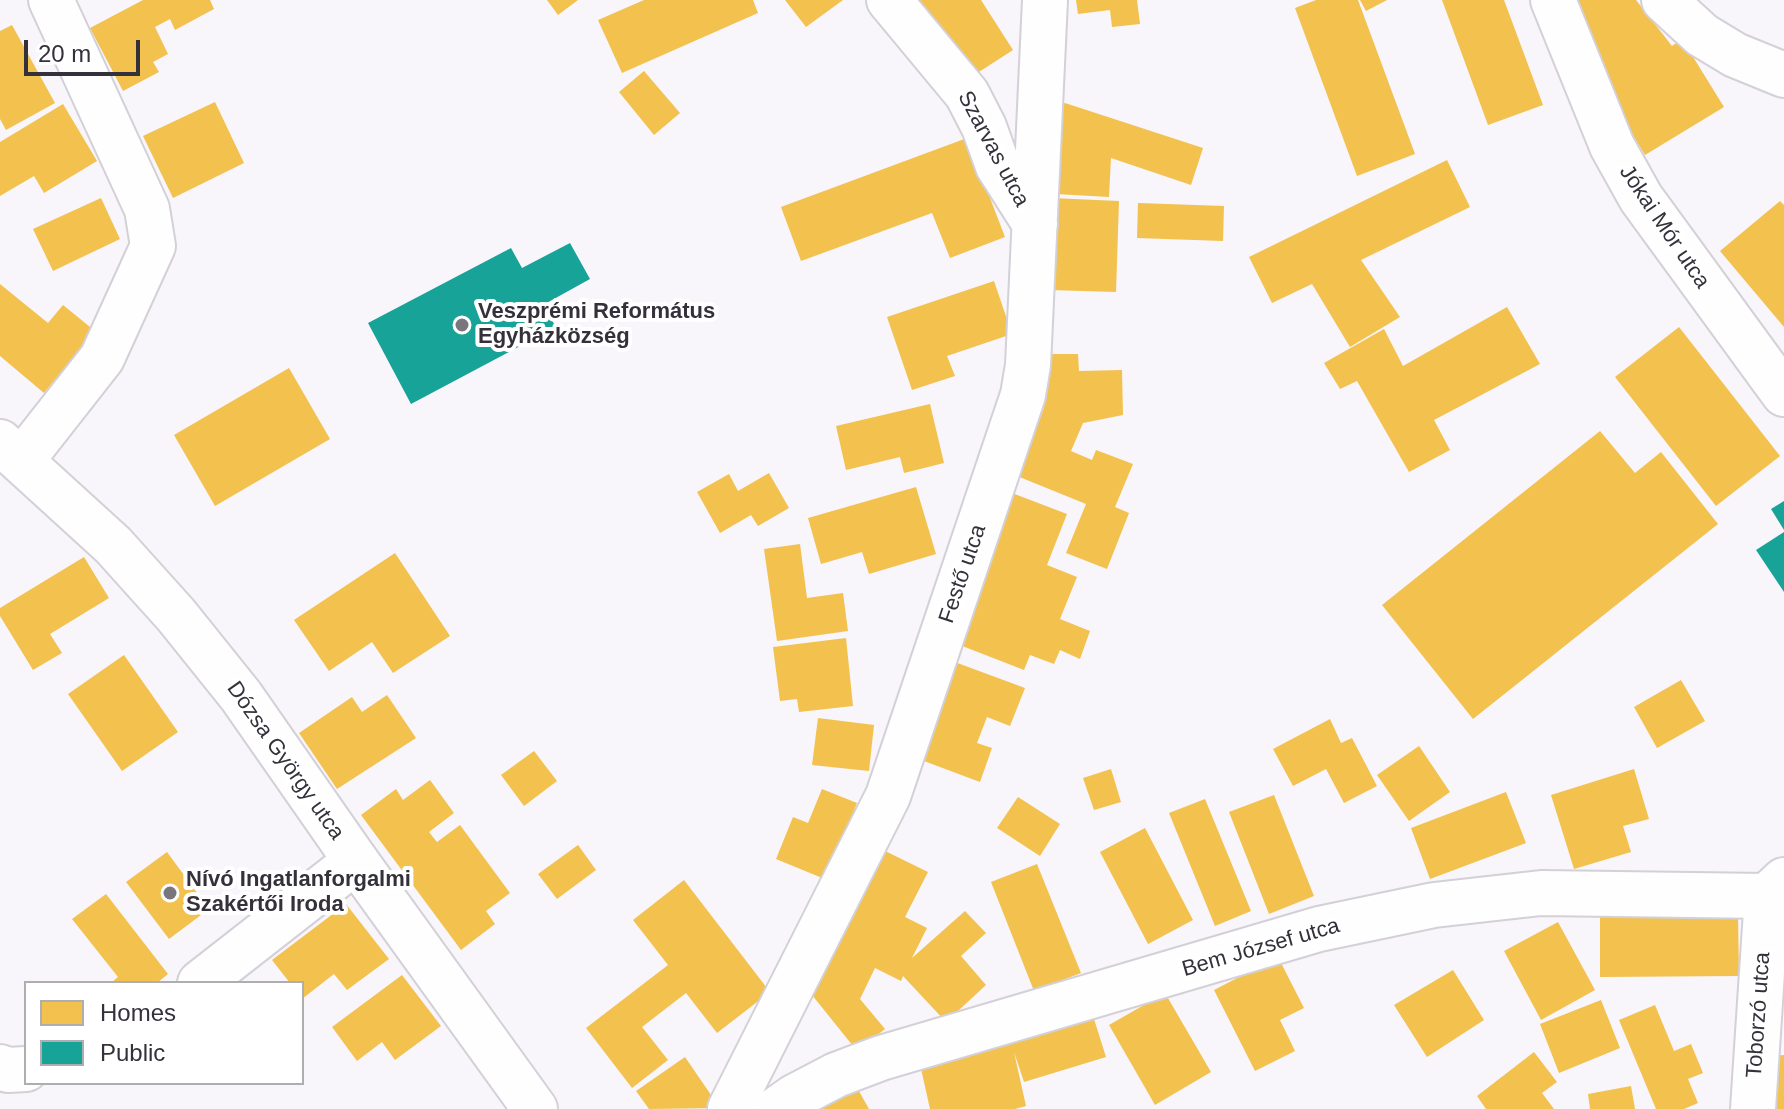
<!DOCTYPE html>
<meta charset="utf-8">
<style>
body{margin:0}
#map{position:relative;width:1784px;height:1109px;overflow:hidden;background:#f8f5fb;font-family:Arial,sans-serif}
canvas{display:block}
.legend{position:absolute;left:24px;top:981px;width:280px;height:104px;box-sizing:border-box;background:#fff;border:2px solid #aeadb0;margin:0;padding:10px 14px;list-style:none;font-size:24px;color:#35313a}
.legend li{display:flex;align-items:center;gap:16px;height:40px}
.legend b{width:40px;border:2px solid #aeadb0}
.scale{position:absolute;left:24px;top:40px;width:116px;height:36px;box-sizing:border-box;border:4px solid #35313a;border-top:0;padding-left:10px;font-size:24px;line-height:28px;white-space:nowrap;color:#35313a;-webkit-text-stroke:6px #fff;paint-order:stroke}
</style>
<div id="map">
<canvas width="1784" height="1109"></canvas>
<ul class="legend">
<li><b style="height:22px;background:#f2c14e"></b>Homes</li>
<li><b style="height:22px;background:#17a398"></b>Public</li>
</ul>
<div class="scale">20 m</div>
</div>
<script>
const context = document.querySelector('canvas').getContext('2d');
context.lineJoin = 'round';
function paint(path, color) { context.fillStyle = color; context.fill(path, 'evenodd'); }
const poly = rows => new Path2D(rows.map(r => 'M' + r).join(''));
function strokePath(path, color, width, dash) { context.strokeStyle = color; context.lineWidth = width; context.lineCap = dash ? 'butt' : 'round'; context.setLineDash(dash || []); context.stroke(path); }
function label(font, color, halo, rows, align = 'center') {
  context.font = font + ' Arial,sans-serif'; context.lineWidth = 8; context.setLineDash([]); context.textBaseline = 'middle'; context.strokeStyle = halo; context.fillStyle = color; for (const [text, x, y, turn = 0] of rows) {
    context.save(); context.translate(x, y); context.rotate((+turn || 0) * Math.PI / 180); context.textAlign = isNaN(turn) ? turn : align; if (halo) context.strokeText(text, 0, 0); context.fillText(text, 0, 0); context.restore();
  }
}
paint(poly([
 [143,0,210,0,214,9,175,30,170,19,155,27,168,54,153,62,159,72,123,91,90,28],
 [547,0,578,0,558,15],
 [644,0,753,0,758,13,622,73,598,20],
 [785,0,843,0,806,27],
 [912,0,981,0,1013,50,968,79],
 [1076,0,1137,0,1140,24,1112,27,1110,10,1078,14],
 [1316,0,1358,0,1415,154,1357,176,1295,8],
 [1360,0,1387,0,1366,11],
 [1442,0,1504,0,1543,105,1488,125],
 [1571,0,1636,0,1672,46,1682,39,1724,107,1645,155,1603,87],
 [12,25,55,103,6,130,0,119,0,31],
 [644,71,680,113,654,135,619,92],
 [215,102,244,163,173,198,143,136],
 [1065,103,1203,148,1191,185,1111,158,1109,197,1056,194,1061,105],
 [63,104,97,161,44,193,34,176,0,196,0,142],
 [967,138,1005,237,950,258,932,213,801,261,781,207],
 [1447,160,1470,207,1361,260,1400,317,1350,347,1312,284,1272,303,1249,257],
 [101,198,120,239,53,271,33,229],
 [1052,198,1119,201,1116,292,1049,290],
 [1780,201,1784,205,1784,327,1720,251],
 [1138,203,1224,206,1223,241,1137,238],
 [994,281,1012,334,947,356,955,376,912,390,887,317],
 [0,284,48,323,63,305,95,331,44,393,0,356],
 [1507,307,1540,364,1434,420,1450,450,1409,472,1357,381,1340,389,1324,363,1384,329,1403,366],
 [1679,327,1780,456,1716,506,1615,377],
 [1044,354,1078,354,1079,371,1122,370,1123,415,1083,423,1071,451,1092,460,1096,450,1133,464,1115,507,1129,513,1107,569,1066,553,1086,504,1017,476,1044,408],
 [289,368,330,439,215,506,174,435],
 [930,404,944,463,904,473,900,457,846,470,836,426],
 [1600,431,1635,473,1661,452,1718,524,1473,719,1382,605],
 [769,473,789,508,758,526,751,515,720,533,697,492,729,474,738,491],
 [916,487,936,554,869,574,862,552,821,564,808,518],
 [1012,493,1067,514,1047,565,1077,577,1060,619,1090,631,1080,659,1060,650,1054,664,1030,655,1024,670,952,642],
 [800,544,807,598,843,593,848,631,777,641,764,549],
 [395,553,450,636,393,673,372,642,329,671,294,620],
 [84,557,109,598,50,634,62,653,33,670,0,616,0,608],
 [846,638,853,706,799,712,797,699,780,701,773,647],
 [124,655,178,732,122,771,68,694],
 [952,661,1025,688,1010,726,987,717,977,743,992,748,980,782,916,758],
 [1681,680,1705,721,1657,748,1634,707],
 [387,695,416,738,337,789,299,733,352,697,362,712],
 [818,718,874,725,869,771,812,765],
 [1330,719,1341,743,1352,738,1377,786,1344,803,1326,769,1293,786,1273,749],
 [1419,746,1450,792,1409,821,1377,775],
 [534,751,557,781,524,806,501,775],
 [1111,769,1121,802,1094,810,1083,778],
 [1634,769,1649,819,1623,826,1631,852,1574,869,1551,795],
 [430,780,454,813,429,832,437,842,460,825,510,893,486,911,495,924,461,950,361,815,396,789,403,800],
 [822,789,857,803,827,880,776,859,793,817,808,823],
 [1506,792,1526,843,1430,879,1411,828],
 [1274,795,1314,896,1269,914,1229,812],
 [1018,797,1060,824,1040,856,997,828],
 [1205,799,1251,911,1215,926,1169,813],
 [1145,828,1193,920,1148,944,1100,852],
 [578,845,596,870,557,899,538,874],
 [879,848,928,872,905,917,927,928,912,958,965,911,986,933,961,956,986,985,946,1022,903,976,901,981,875,968,860,999,885,1029,857,1051,808,990],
 [167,852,209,909,169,939,126,882],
 [1037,864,1081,973,1034,991,991,882],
 [684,880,770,992,717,1033,686,993,642,1027,668,1060,632,1088,586,1028,668,965,633,920],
 [106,894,168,974,157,983,111,983,118,977,72,919],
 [346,904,389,959,347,990,334,974,302,999,302,983,290,983,272,960],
 [1738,915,1739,976,1600,977,1600,917],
 [1558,922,1595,990,1541,1020,1504,951],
 [1278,957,1304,1008,1280,1020,1295,1051,1255,1071,1214,990],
 [1453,970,1484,1020,1427,1057,1394,1005],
 [402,975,441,1026,395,1060,382,1042,357,1061,332,1027],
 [1165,993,1211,1072,1155,1105,1109,1025],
 [1601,1000,1620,1048,1559,1073,1540,1024],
 [1655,1005,1674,1051,1691,1044,1703,1073,1688,1079,1698,1103,1684,1109,1656,1109,1619,1020],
 [1094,1019,1106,1057,1024,1082,1014,1052,1026,1106,1015,1109,930,1109,920,1064,1012,1043],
 [1534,1052,1557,1082,1542,1093,1554,1109,1486,1109,1477,1096],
 [1784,1055,1784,1109,1768,1109,1771,1056],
 [685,1057,720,1108,649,1109,636,1091],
 [855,1084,869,1109,817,1109],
 [1631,1086,1635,1109,1590,1109,1588,1094]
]), '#f2c14e');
paint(poly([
 [570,243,590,279,543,305,556,327,411,404,368,323,511,248,522,268],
 [1784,501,1784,530,1771,509],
 [1784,532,1784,592,1756,550]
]), '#17a398');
const minor = poly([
 [889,0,967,94,984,127,998,166,1035,224],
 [1553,0,1612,146,1641,198,1784,394],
 [1664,0,1702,35,1735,55,1784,75],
 [22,460,102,358,153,246,147,209,51,0],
 [200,983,356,861],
 [0,1067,8,1070,26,1069],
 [730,1109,888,796,1023,395,1028,365,1045,0],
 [777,1109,794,1097,836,1075,881,1058,1319,929,1434,905,1541,893,1767,896],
 [1753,1109,1767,896,1784,880]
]);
const major = poly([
 [0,442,113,545,176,615,241,696,356,861,535,1109]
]);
strokePath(minor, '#d3d0d7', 48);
strokePath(major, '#d3d0d7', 48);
strokePath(minor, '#fefefe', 44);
strokePath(major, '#fefefe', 44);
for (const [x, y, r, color] of [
 [462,325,8,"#79767e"],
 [170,893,8,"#79767e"]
]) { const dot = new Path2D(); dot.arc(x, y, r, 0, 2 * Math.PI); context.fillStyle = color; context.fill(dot); strokePath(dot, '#fff', 3); }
label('22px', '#35313a', '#fff', [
 ["Szarvas utca",993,149,62],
 ["Jókai Mór utca",1664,227,56],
 ["Festő utca",963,574,-71],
 ["Dózsa György utca",285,761,55],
 ["Bem József utca",1261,948,-16],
 ["Toborzó utca",1759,1015,-86]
]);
label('bold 22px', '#35313a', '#fff', [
 ["Veszprémi Református",478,312],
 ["Egyházközség",478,337],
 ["Nívó Ingatlanforgalmi",186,880],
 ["Szakértői Iroda",186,905]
], 'left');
</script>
